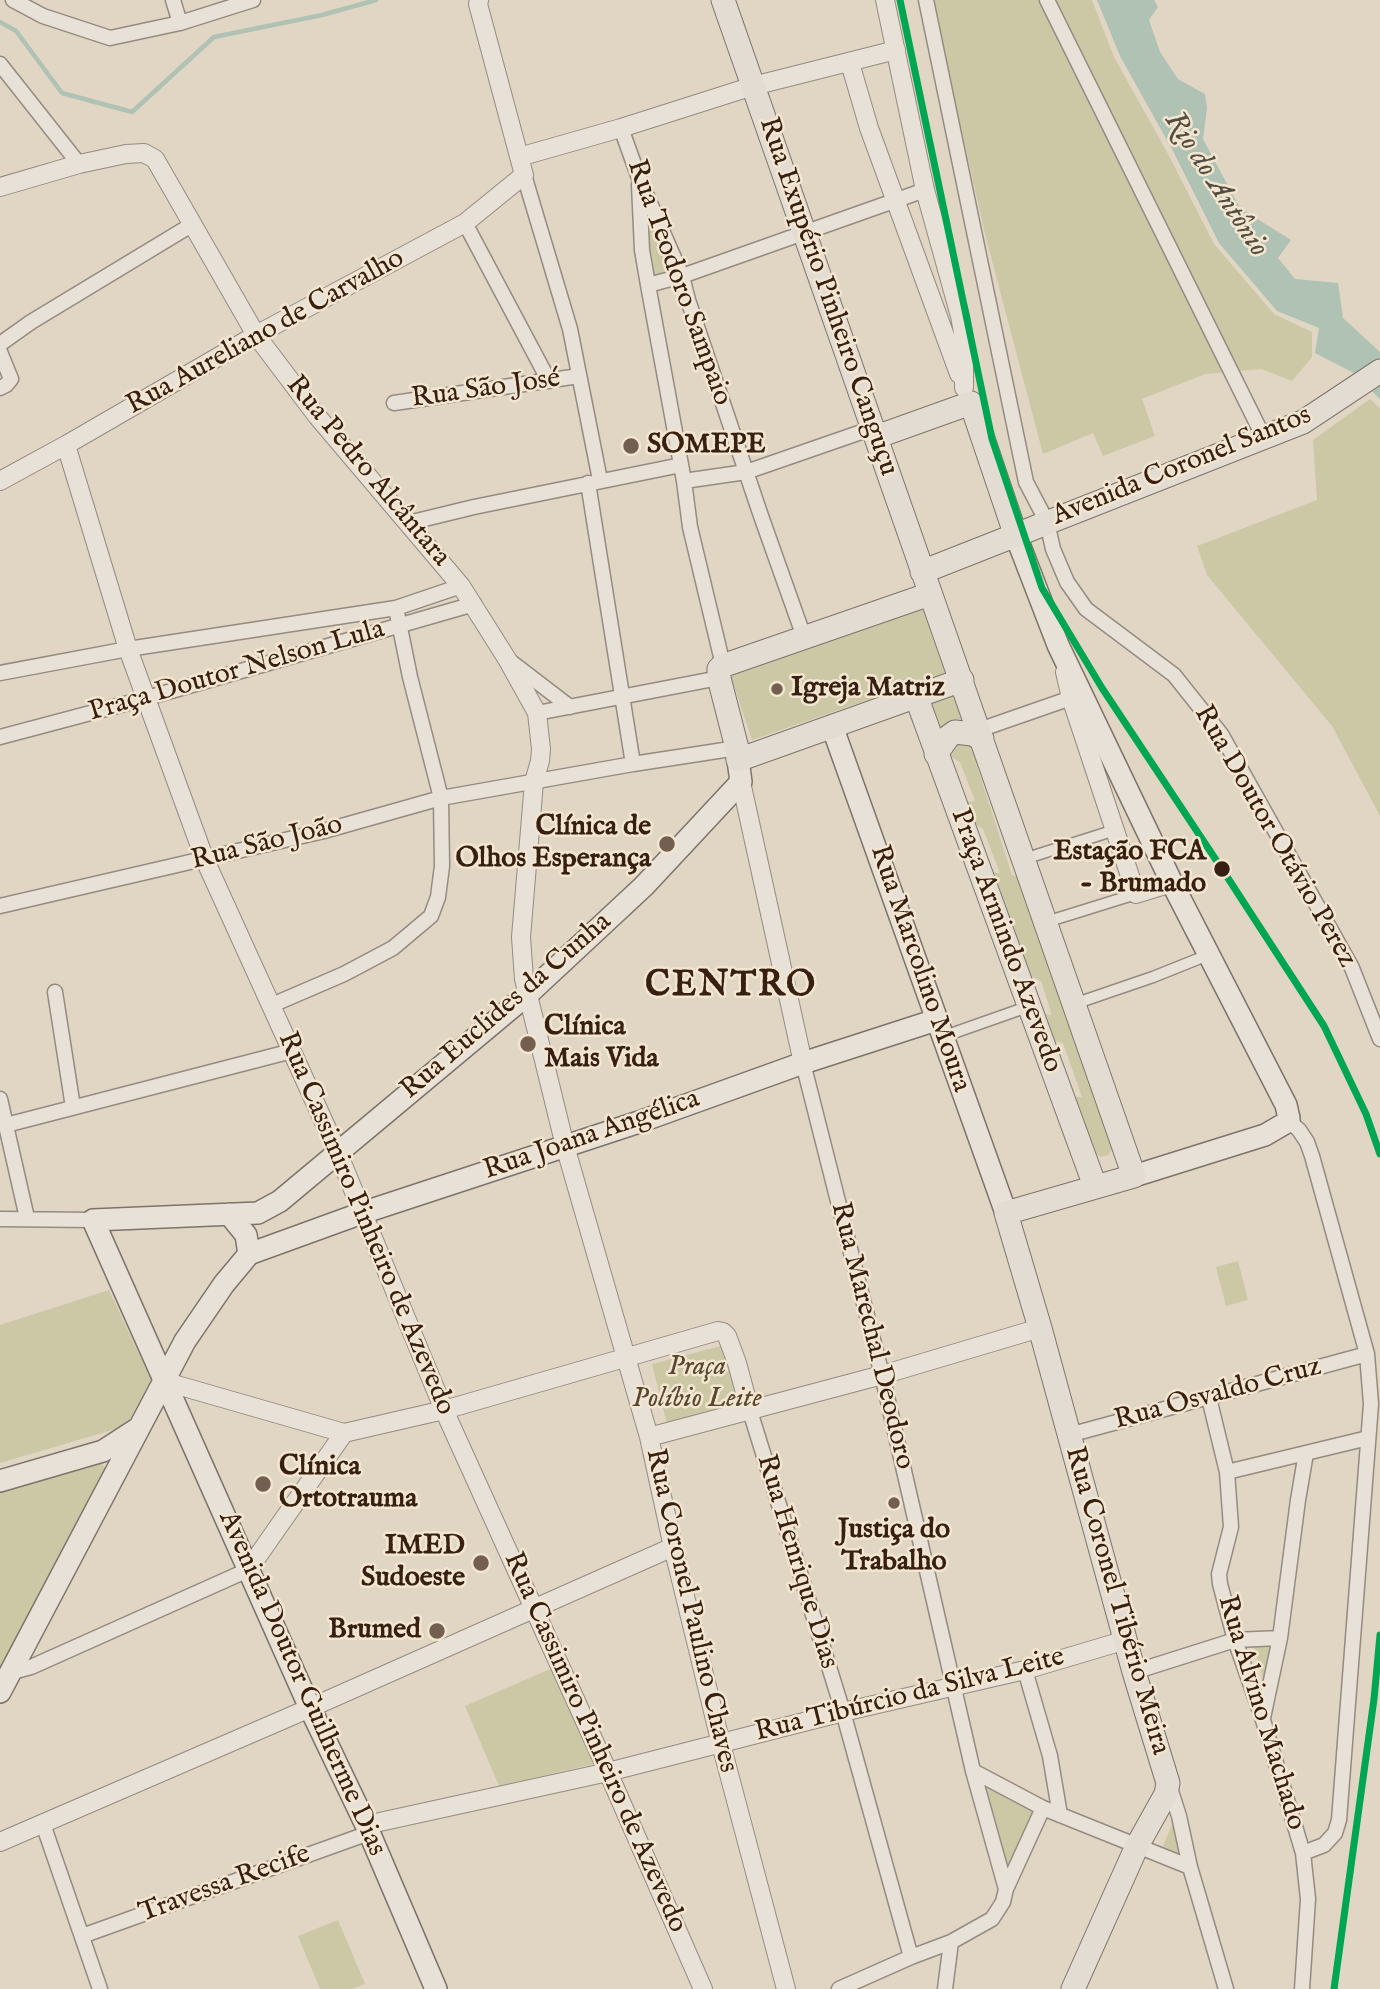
<!DOCTYPE html>
<meta charset="utf-8">
<style>
body{margin:0}
canvas{display:block;background:#e1d5c4}
</style>
<canvas width="1380" height="1989"></canvas>
<script>
const context = document.querySelector('canvas').getContext('2d');
context.lineJoin = 'round';
function paint(path, color) { context.fillStyle = color; context.fill(path, 'evenodd'); }
const poly = rows => new Path2D(rows.map(r => 'M' + r).join(''));
function strokePath(path, color, width, dash) { context.strokeStyle = color; context.lineWidth = width; context.lineCap = dash ? 'butt' : 'round'; context.setLineDash(dash || []); context.stroke(path); }
function label(font, color, halo, rows, align = 'center') {
  context.font = font + ' "IM FELL English",serif'; context.lineWidth = 5; context.setLineDash([]); context.textBaseline = 'middle'; context.strokeStyle = halo; context.fillStyle = color; for (const [text, x, y, turn = 0] of rows) {
    context.save(); context.translate(x, y); context.rotate((+turn || 0) * Math.PI / 180); context.textAlign = isNaN(turn) ? turn : align; if (halo) context.strokeText(text, 0, 0); context.fillText(text, 0, 0); context.restore();
  }
}
paint(poly([
 [932,0,1092,0,1114,57,1168,154,1214,244,1274,314,1312,332,1312,357,1292,381,1261,369,1205,374,1142,399,1155,436,1103,456,1093,433,1043,454,986,238],
 [644,210,671,271,655,277],
 [1370,399,1380,408,1380,816,1332,726,1207,575,1197,546,1317,500,1313,440],
 [921,604,945,673,752,740,729,671],
 [958,689,970,723,940,733,928,699],
 [969,737,984,759,976,763,1012,875,1024,879,1112,1142,1112,1150,1108,1155,1101,1157,1096,1154,1091,1146,1073,1097,1082,1097,1063,1043,1052,1040,1041,1014,1052,1015,1041,981,1027,974,991,872,1000,873,983,829,972,822,966,802,975,801,960,762,948,755,948,748],
 [1238,1261,1248,1300,1226,1306,1216,1267],
 [109,1290,151,1380,126,1426,0,1463,0,1325],
 [728,1344,743,1404,667,1424,652,1364],
 [94,1460,101,1463,108,1471,0,1684,0,1493],
 [1254,1647,1284,1647,1270,1703],
 [557,1666,602,1762,499,1786,465,1706],
 [981,1782,1037,1808,1006,1878],
 [1176,1816,1190,1863,1161,1850],
 [338,1920,365,1984,352,1989,320,1989,298,1936]
]), '#ccc8a6');
paint(poly([
 [1097,0,1154,0,1158,7,1149,20,1160,52,1178,79,1205,94,1207,108,1203,139,1240,208,1291,240,1278,258,1295,279,1338,283,1343,318,1380,352,1380,399,1352,372,1315,353,1319,328,1277,311,1219,243,1173,151,1120,56]
]), '#afc2b4');
strokePath(poly([
 [0,22,16,31,62,93,132,112,214,37,322,15,376,0]
]), '#afc2b4', 4.5);
const pedestrian = poly([
 [1024,859,1115,830],
 [1046,922,1136,894],
 [1074,1004,1153,977,1208,955],
 [942,1037,1030,1006]
]);
const minor = poly([
 [13,0,43,16,110,38,180,23,253,0],
 [173,0,180,23],
 [926,0,1026,482,1047,522,1053,549,1067,582,1086,609,1174,675,1221,734,1352,968,1380,1039],
 [1047,0,1264,438],
 [0,64,79,164],
 [621,128,639,178,682,276,688,300,761,516,804,637],
 [524,175,570,329,600,480],
 [639,185,642,250,648,285,684,481,690,527,723,665],
 [465,223,549,381],
 [648,285,682,276,925,190],
 [0,344,31,322,193,224],
 [0,352,11,379,6,385,0,388],
 [394,403,579,376],
 [684,481,746,472,873,428],
 [588,483,633,764],
 [408,523,474,507,681,465],
 [510,661,570,707],
 [0,673,128,649,396,608,461,586],
 [537,713,719,678],
 [979,730,1071,698],
 [0,737,147,698,474,604],
 [0,906,324,831,441,798,633,764,737,748],
 [55,992,73,1107],
 [272,1005,344,974,393,948,431,916,438,897,442,866,441,798,410,677,396,608],
 [803,1063,882,1375,973,1771,1006,1889],
 [0,1099,27,1218],
 [1289,1121,1299,1130,1307,1142,1312,1156,1367,1354,1371,1404,1339,1820,1335,1833,1324,1845,1303,1853],
 [6,1125,292,1051],
 [0,1219,93,1220],
 [1209,1398,1227,1472,1231,1527,1219,1574,1220,1584,1235,1640,1263,1720,1303,1853,1308,1899,1302,1989],
 [750,1411,843,1712,911,1957],
 [1069,1435,1367,1354],
 [1227,1472,1368,1438],
 [1025,1670,1050,1756,1060,1815],
 [1134,1672,1235,1640,1280,1638],
 [9,1673,31,1667,248,1570],
 [1263,1718,1280,1638,1298,1500,1306,1453],
 [973,1771,1043,1808,1190,1867],
 [1169,1785,1179,1816,1190,1867,1226,1989],
 [43,1824,100,1989],
 [82,1936,369,1833],
 [839,1989,911,1957,951,1942,992,1919,1003,1902,1006,1889,1043,1808],
 [945,1989,951,1942]
]);
const tertiary = poly([
 [885,0,925,190,960,316,964,338,964,388],
 [850,63,869,128,959,374],
 [519,157,621,128,753,86,896,50],
 [0,187,79,164,126,154,144,153,155,159,256,335,317,416,461,586,507,659,537,713,541,749,540,761,534,782,521,937,524,979,565,1146,649,1437,673,1547,721,1744,786,1989],
 [66,445,128,649,205,860,338,1153,444,1410,608,1772,703,1989],
 [0,481,66,445,256,335,465,223,524,175,478,4,479,0],
 [1065,672,1071,698,1136,894,1172,883],
 [741,782,803,1063],
 [163,1381,344,1433,444,1410,718,1331,723,1332,727,1336,737,1363,750,1411],
 [649,1437,882,1375,1040,1328],
 [248,1570,344,1433],
 [366,1825,608,1772,843,1712,1025,1670,1126,1640],
 [0,1842,310,1708,673,1547]
]);
const secondary = poly([
 [1016,536,1058,645,1172,883,1286,1105,1289,1118,1289,1121,1265,1135,1134,1176],
 [832,726,1006,1213],
 [229,1214,246,1235,249,1254],
 [249,1254,362,1213,639,1122,803,1063,936,1020],
 [0,1481,103,1451,137,1429],
 [0,1692,185,1341,224,1284,249,1254],
 [436,1989,366,1825,310,1708,93,1220,258,1213,280,1201,528,994,644,886,741,782,738,760]
]);
const primary = poly([
 [723,0,1134,1176,1006,1213,1040,1328,1134,1672,1168,1783,1166,1794,1137,1846,1073,1989],
 [876,437,971,403,1016,536],
 [922,572,1303,422,1380,371],
 [930,594,722,666,719,669,719,678,737,748,738,760,962,680],
 [916,696,1095,1186],
 [936,754,948,737,955,732,972,734,982,739]
]);
strokePath(pedestrian, '#958b80', 13);
strokePath(minor, '#958b80', 17);
strokePath(tertiary, '#958b80', 20);
strokePath(secondary, '#7d7369', 24);
strokePath(primary, '#7d7369', 25);
strokePath(pedestrian, '#e7e1d8', 10);
strokePath(minor, '#e7e1d8', 14);
strokePath(tertiary, '#e7e1d8', 18);
strokePath(secondary, '#e7e1d8', 21);
strokePath(primary, '#e3dcd2', 23);
strokePath(poly([
 [900,0,992,439,1042,588,1102,688,1222,869,1324,1026,1366,1114,1380,1154],
 [1334,1989,1374,1699,1380,1635]
]), '#00a651', 7);
for (const [x, y, r, color] of [
 [631,446,9,"#725f50"],
 [777,689,7,"#725f50"],
 [667,844,9,"#725f50"],
 [1222,869,9,"#372012"],
 [528,1044,9,"#725f50"],
 [263,1484,9,"#725f50"],
 [894,1503,7,"#725f50"],
 [481,1563,9,"#725f50"],
 [437,1631,9,"#725f50"]
]) { const dot = new Path2D(); dot.arc(x, y, r, 0, 2 * Math.PI); context.fillStyle = color; context.fill(dot); strokePath(dot, '#f3e6d1', 2.5); }
label('28px', '#372012', '#f3e6d1', [
 ["Rua Teodoro Sampaio",678,283,70],
 ["Rua Exupério Pinheiro Canguçu",827,297,71],
 ["Rua Aureliano de Carvalho",266,333,-29],
 ["Rua São José",486,390,-8],
 ["Avenida Coronel Santos",1182,467,-22],
 ["Rua Pedro Alcântara",367,472,50],
 ["Praça Doutor Nelson Lula",237,672,-16],
 ["Rua Doutor Otávio Perez",1274,837,60],
 ["Rua São João",267,844,-14],
 ["Praça Armindo Azevedo",1005,941,70],
 ["Rua Marcolino Moura",919,969,71],
 ["Rua Euclides da Cunha",507,1007,-41],
 ["Rua Joana Angélica",592,1136,-19],
 ["Rua Cassimiro Pinheiro de Azevedo",365,1224,67],
 ["Rua Marechal Deodoro",871,1336,76],
 ["Rua Osvaldo Cruz",1218,1395,-15],
 ["Rua Henrique Dias",796,1562,73],
 ["Rua Coronel Tibério Meira",1116,1601,74],
 ["Rua Coronel Paulino Chaves",690,1611,77],
 ["Avenida Doutor Guilherme Dias",301,1684,66],
 ["Rua Tibúrcio da Silva Leite",910,1696,-14],
 ["Rua Alvino Machado",1260,1713,73],
 ["Rua Cassimiro Pinheiro de Azevedo",594,1743,66],
 ["Travessa Recife",225,1885,-20]
]);
label('bold 28px', '#372012', '#f3e6d1', [
 ["SOMEPE",647,446],
 ["Igreja Matriz",791,689],
 ["Clínica de",651,828,"right"],
 ["Olhos Esperança",651,860,"right"],
 ["Clínica",544,1028],
 ["Mais Vida",544,1060],
 ["Clínica",279,1468],
 ["Ortotrauma",279,1500],
 ["Justiça do",894,1531,"center"],
 ["Trabalho",894,1563,"center"],
 ["IMED",465,1547,"right"],
 ["Sudoeste",465,1579,"right"],
 ["Brumed",421,1631,"right"]
], 'left');
label('bold 28px', '#372012', '#f3e6d1', [
 ["Estação FCA",1206,853],
 ["- Brumado",1206,885]
], 'right');
label('italic 28px', '#584831', '#f3e6d1', [
 ["Praça",697,1368],
 ["Políbio Leite",697,1400]
]);
label('italic 30px', '#544e40', '#f3e6d1', [
 ["Rio do Antônio",1215,185,57]
]);
context.letterSpacing = '2px';
label('bold 35px', '#372012', '#f3e6d1', [
 ["CENTRO",731,988]
]);
context.letterSpacing = '0px';
</script>
